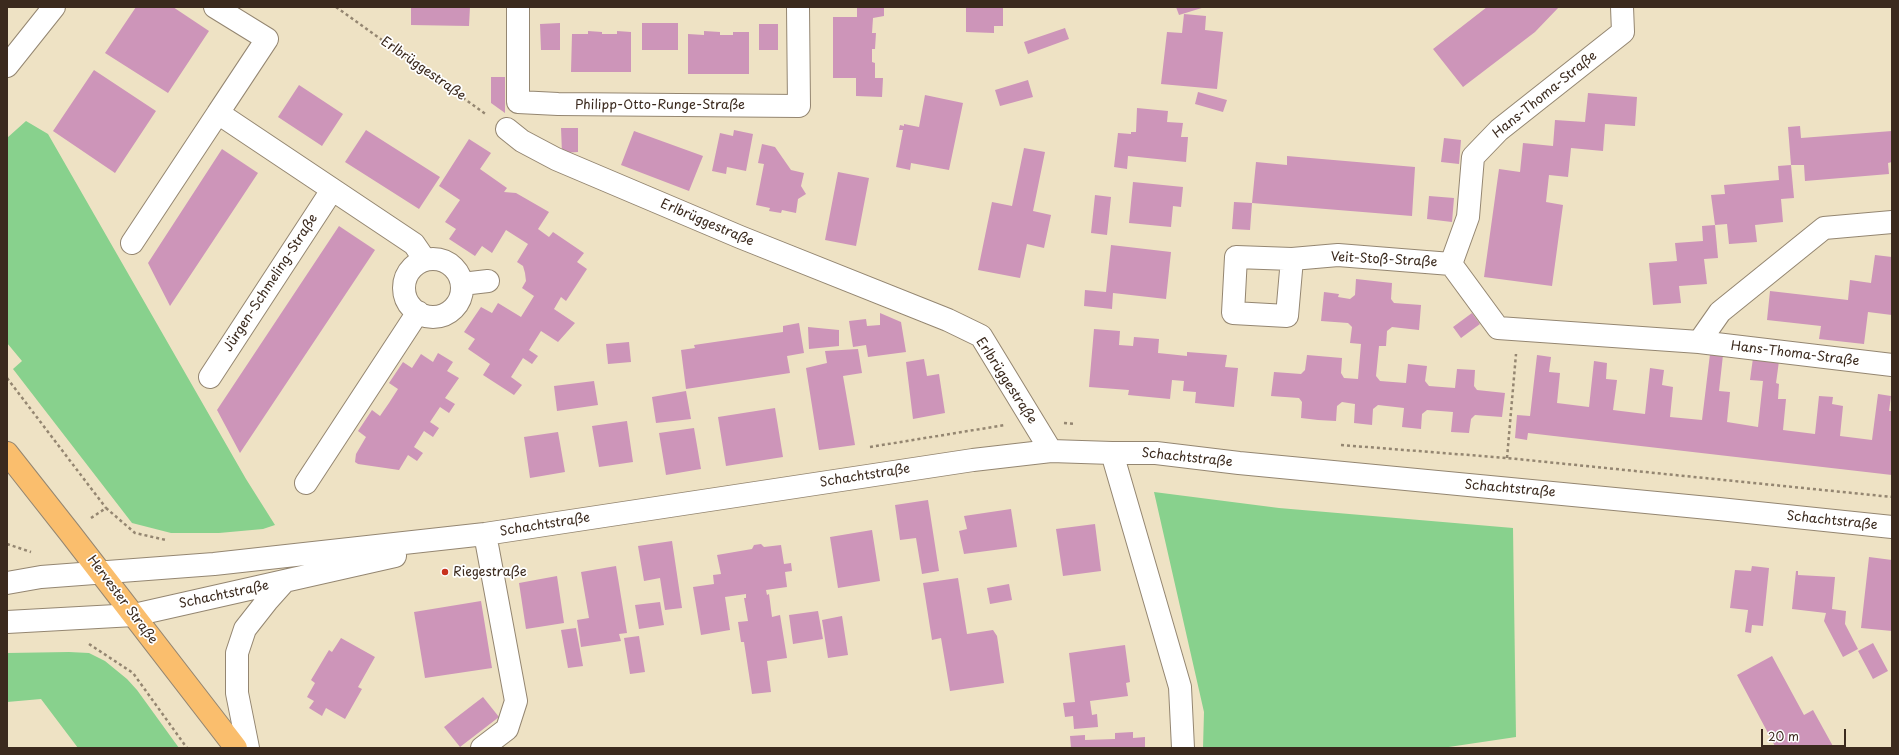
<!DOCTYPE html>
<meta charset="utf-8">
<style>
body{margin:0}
#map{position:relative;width:1899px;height:755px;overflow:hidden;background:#eee2c4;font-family:"Playpen Sans",sans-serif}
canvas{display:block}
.frame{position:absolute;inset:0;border:8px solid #3b2a1e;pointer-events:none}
.scale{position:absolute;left:1761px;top:729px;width:85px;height:18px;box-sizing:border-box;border:2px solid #3b2a1e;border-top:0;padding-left:5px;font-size:12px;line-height:14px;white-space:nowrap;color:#3b2a1e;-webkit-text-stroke:3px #fff;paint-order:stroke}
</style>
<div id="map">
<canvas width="1899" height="755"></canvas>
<div class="frame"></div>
<div class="scale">20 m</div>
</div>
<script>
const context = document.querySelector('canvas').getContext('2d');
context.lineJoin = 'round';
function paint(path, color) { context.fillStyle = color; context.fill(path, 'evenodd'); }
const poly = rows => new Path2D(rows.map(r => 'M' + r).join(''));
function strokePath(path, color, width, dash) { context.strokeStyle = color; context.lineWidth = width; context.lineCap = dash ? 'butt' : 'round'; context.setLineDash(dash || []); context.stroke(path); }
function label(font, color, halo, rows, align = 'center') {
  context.font = font + ' "Playpen Sans",sans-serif'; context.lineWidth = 3.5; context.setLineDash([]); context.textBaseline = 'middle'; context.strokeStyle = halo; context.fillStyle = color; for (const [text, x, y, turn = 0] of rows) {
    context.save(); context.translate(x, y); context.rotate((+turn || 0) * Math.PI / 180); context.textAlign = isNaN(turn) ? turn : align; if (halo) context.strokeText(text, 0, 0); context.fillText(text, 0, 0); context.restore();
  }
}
paint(poly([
 [26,121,48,134,246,479,275,525,263,529,219,533,171,533,132,523,13,369,22,361,7,343,7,138],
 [1154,492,1279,508,1513,528,1516,737,1442,748,1203,748,1204,712],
 [69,652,89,653,105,661,127,679,137,690,179,748,78,748,41,699,7,702,7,653]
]), '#88d18d');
paint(poly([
 [136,7,173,7,209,31,168,93,105,53],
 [411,7,470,7,469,26,411,25],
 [857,7,884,7,884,16,873,18,872,33,876,33,875,49,872,49,872,62,875,63,875,78,883,78,882,97,856,96,856,78,833,78,833,17,857,17],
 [966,7,1003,7,1003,26,994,26,994,33,966,32],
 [1176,7,1205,7,1179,15],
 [1487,7,1559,7,1535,32,1463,87,1433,49],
 [1184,14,1206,16,1205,30,1223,32,1217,89,1161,84,1167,32,1182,33],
 [560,23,560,50,541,50,540,24],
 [642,23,678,23,678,50,642,50],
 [759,24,778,24,778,50,759,50],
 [1065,28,1069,39,1028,54,1024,42],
 [588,31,602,32,602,34,617,34,617,31,631,32,631,72,571,72,572,34,588,34],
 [704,31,720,32,720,35,733,35,733,32,749,32,749,74,688,74,688,34,704,35],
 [94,70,156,111,115,173,53,131],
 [491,77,505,77,505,113,491,103],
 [1028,80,1033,97,1000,106,995,90],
 [299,85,343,114,322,146,278,117],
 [1198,92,1227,100,1223,112,1195,104],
 [1588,93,1637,97,1635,126,1605,124,1603,151,1571,148,1568,177,1549,175,1546,202,1563,205,1552,286,1484,277,1499,169,1520,172,1523,143,1553,146,1555,120,1585,122],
 [925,95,963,103,949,170,911,163,910,170,896,167,903,130,899,130,900,125,904,126,904,124,919,127],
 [1137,108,1168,111,1167,122,1183,123,1181,137,1188,137,1186,162,1128,156,1127,169,1114,167,1118,133,1131,134,1131,132,1136,132],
 [1800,126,1801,138,1892,131,1892,162,1888,163,1889,174,1805,181,1804,165,1791,165,1788,127],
 [561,128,578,128,578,152,562,153],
 [366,130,440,177,419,209,345,162],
 [734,130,753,134,746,171,727,167,726,174,712,171,720,133,733,136],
 [634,131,703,156,689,191,621,165],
 [1444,138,1461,140,1459,164,1441,162],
 [469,139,491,153,480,169,507,188,504,192,516,193,549,212,538,229,549,237,553,232,584,253,577,262,587,269,566,301,561,297,554,309,575,323,558,342,541,331,529,350,538,356,532,364,523,358,511,377,522,385,514,395,483,375,490,364,468,349,475,339,464,332,481,307,492,313,498,303,521,317,534,296,522,288,526,281,525,273,523,266,517,262,528,244,506,230,492,253,482,246,475,256,449,239,456,229,445,222,460,200,439,186],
 [762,144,775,147,791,170,804,173,801,186,806,194,798,199,796,213,782,210,781,213,769,211,770,208,756,205,764,164,758,163],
 [1024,148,1045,152,1033,211,1051,215,1044,248,1027,244,1020,278,978,270,992,202,1012,206],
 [222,149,258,173,170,306,148,263],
 [1287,156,1415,167,1412,216,1252,203,1256,162,1287,165],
 [1791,165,1794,198,1781,199,1783,222,1755,225,1757,242,1729,244,1727,224,1715,225,1718,258,1704,259,1707,284,1679,286,1681,303,1653,305,1649,263,1677,261,1675,243,1703,241,1702,226,1715,225,1711,195,1725,194,1724,185,1779,180,1778,166],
 [838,172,869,178,856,246,825,240],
 [1133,182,1183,187,1181,207,1173,206,1171,227,1129,223],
 [1095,195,1111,197,1107,235,1091,233],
 [1429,196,1454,198,1452,222,1427,219],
 [1234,202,1252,203,1250,230,1232,229],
 [339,226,375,250,240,453,217,410],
 [1111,245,1171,252,1166,299,1113,293,1112,309,1084,306,1085,290,1106,292],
 [1875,255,1892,257,1892,315,1868,312,1864,344,1819,339,1821,326,1767,320,1770,291,1848,300,1850,280,1871,283],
 [1356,279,1392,283,1391,299,1394,303,1421,305,1419,330,1392,327,1387,331,1386,346,1379,346,1376,376,1380,381,1406,383,1408,364,1427,366,1425,381,1429,386,1455,388,1457,369,1475,370,1474,386,1477,390,1505,393,1502,417,1475,415,1471,419,1469,433,1451,432,1453,412,1427,410,1422,414,1421,429,1402,427,1404,408,1378,405,1373,409,1372,425,1354,423,1355,404,1342,402,1337,406,1336,421,1318,420,1301,418,1302,402,1299,398,1271,396,1274,372,1301,374,1305,370,1307,355,1342,358,1341,373,1344,378,1358,379,1361,344,1350,343,1352,327,1348,323,1321,321,1324,292,1339,294,1338,297,1350,299,1355,295],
 [880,313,901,322,906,352,868,357,866,345,853,347,849,321,866,319,867,326,880,325],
 [1472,313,1480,324,1461,338,1453,327],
 [799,323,804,353,787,356,790,373,686,389,681,350,695,348,694,345,783,332,783,326],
 [808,327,839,330,839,346,809,349],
 [1094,329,1120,331,1119,345,1133,346,1134,337,1159,339,1158,353,1187,356,1187,352,1227,355,1225,367,1238,368,1234,407,1195,403,1196,392,1183,391,1184,381,1172,380,1170,399,1128,395,1129,390,1089,387],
 [629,342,631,362,608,364,606,344],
 [858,349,862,373,843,376,855,445,819,450,806,368,827,363,825,351],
 [438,353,453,362,447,371,459,378,445,398,455,404,449,413,440,407,430,422,439,428,433,437,424,431,414,447,423,453,417,461,408,455,399,470,358,464,355,462,356,454,366,437,358,431,372,410,380,416,389,403,398,389,389,383,403,362,412,368,421,354,433,362],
 [1710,354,1723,355,1719,391,1730,392,1727,422,1758,427,1763,381,1750,380,1753,358,1779,361,1776,383,1779,384,1778,399,1786,399,1783,430,1815,434,1819,396,1833,397,1832,404,1843,406,1840,436,1872,440,1878,394,1891,396,1889,411,1892,411,1892,475,1528,433,1527,440,1515,438,1517,415,1530,416,1537,355,1551,357,1549,372,1560,373,1557,403,1589,407,1594,361,1607,363,1606,379,1617,380,1613,410,1645,414,1650,368,1664,370,1662,385,1673,387,1670,417,1702,420],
 [924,359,927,376,939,374,945,413,913,419,906,362],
 [594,381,598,405,557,411,554,386],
 [686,391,691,419,656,423,652,397],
 [775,408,783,457,726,466,718,417],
 [627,421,633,462,599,467,592,426],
 [694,428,701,469,666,475,659,433],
 [558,432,565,472,530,478,524,437],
 [928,500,939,571,922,574,916,538,900,540,895,505],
 [1011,509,1017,547,964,554,959,531,967,529,964,516],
 [1095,524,1101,571,1063,576,1056,529],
 [872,530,880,581,838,588,830,537],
 [672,541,682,608,665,610,660,578,644,581,638,546],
 [761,544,764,547,781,545,784,564,791,563,792,571,785,572,787,587,766,590,767,595,769,594,772,617,780,615,787,658,767,661,771,692,752,694,744,642,741,642,738,622,748,621,744,598,746,598,746,594,725,597,730,630,701,635,693,587,714,584,713,575,721,574,717,555,752,549,754,545],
 [1869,557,1892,560,1892,631,1861,628],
 [616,566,627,633,619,634,621,641,581,647,577,620,589,618,581,572],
 [1752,566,1769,568,1763,626,1752,625,1751,633,1745,632,1748,610,1730,608,1735,570,1751,571],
 [1796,571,1798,571,1798,575,1835,577,1832,609,1846,611,1845,624,1858,649,1843,657,1824,621,1826,613,1792,609],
 [557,576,564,623,526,629,519,583],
 [958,578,967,634,993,630,997,636,1004,683,950,691,941,638,932,640,923,583],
 [1009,584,1012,600,990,604,987,588],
 [481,601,492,668,425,678,414,612],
 [660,602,664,625,639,629,635,605],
 [818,611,823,639,793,644,789,615],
 [842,616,848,655,828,658,822,620],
 [576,628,583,666,568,668,561,630],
 [639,636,645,672,630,674,624,638],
 [341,638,375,657,358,687,362,689,345,719,326,708,322,716,309,708,314,701,307,697,315,683,311,680,329,650,332,652],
 [1873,643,1888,671,1873,679,1858,651],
 [1125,645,1130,682,1126,683,1128,696,1090,701,1092,715,1097,714,1098,727,1074,729,1073,716,1065,717,1063,703,1075,702,1069,653],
 [1772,656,1804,715,1813,710,1834,748,1776,748,1737,675],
 [483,697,499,717,460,747,444,727],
 [1133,732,1133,738,1145,737,1145,748,1071,748,1070,736,1085,735,1085,740,1115,739,1115,733]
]), '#cd95b9');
const minor = poly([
 [215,7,267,39,218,113,414,244,425,260],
 [518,7,518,102,558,104,799,106,798,7],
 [1622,7,1623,32,1499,130,1473,157,1468,217,1451,264,1498,328,1699,342,1720,312,1824,228,1892,222],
 [7,66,54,7],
 [507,129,522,141,556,159,740,237,948,320,981,336,1051,451],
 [132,243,218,113],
 [1292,259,1287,316,1233,313,1236,257,1292,259,1338,255,1451,264],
 '404 288a29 29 0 1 1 58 0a29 29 0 1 1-58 0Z',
 [462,284,488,281],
 [1699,342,1892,365],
 [210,377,332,190],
 [1112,453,1180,687,1183,748],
 [306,483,418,312],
 [7,583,41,577,214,564,485,534,973,460,1051,451,1112,453,1156,453,1239,463,1719,509,1892,527],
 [7,622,134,615,395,556],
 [248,748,237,693,237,653,245,629,267,601,284,582],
 [482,748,507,729,516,701,485,534]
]);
const major = poly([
 [7,453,70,533,236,748]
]);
strokePath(minor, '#948671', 24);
strokePath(major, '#948671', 24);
strokePath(poly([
 [336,7,487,115],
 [7,378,106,508],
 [1064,423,1075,424],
 [1341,445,1507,458,1892,497],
 [870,447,1005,425],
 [1507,458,1516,354],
 [91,518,106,508,135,533,166,540],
 [7,544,31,552],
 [89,644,133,673,187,748]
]), '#948671', 2.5, [3, 3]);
strokePath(minor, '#fff', 22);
strokePath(major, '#fabe6d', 22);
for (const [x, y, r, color] of [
 [445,572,4,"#c8321e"]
]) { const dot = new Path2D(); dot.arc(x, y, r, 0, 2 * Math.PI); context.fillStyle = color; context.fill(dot); strokePath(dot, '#fff', 1.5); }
label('13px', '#3b2a1e', '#fff', [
 ["Erlbrüggestraße",423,69,35],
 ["Hans-Thoma-Straße",1545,95,-39],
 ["Philipp-Otto-Runge-Straße",660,105],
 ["Erlbrüggestraße",707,223,23],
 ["Veit-Stoß-Straße",1384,260,3],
 ["Jürgen-Schmeling-Straße",271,283,-57],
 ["Hans-Thoma-Straße",1795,354,7],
 ["Erlbrüggestraße",1006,381,57],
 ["Schachtstraße",1187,458,6],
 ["Schachtstraße",865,476,-9],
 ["Schachtstraße",1510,489,5],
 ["Schachtstraße",1832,521,6],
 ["Schachtstraße",545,525,-9],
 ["Schachtstraße",224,595,-12],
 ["Hervester Straße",122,600,53]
]);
label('13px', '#3b2a1e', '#fff', [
 ["Riegestraße",453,572]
], 'left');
</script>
